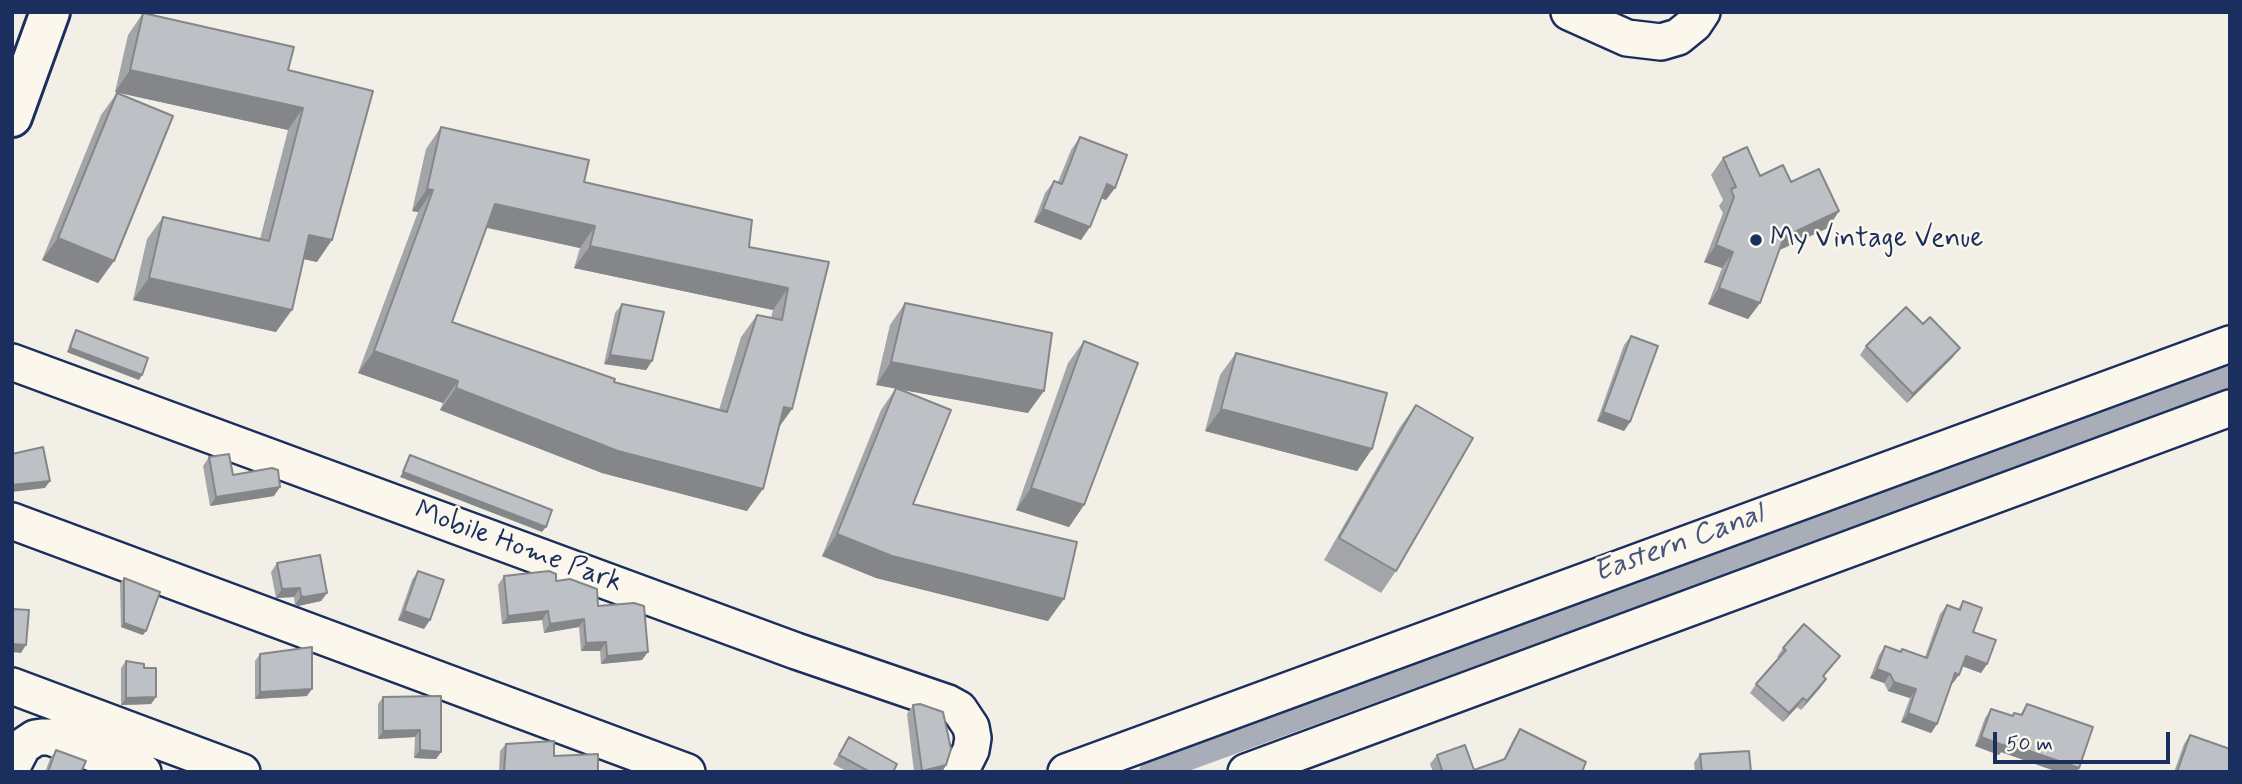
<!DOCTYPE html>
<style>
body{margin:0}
#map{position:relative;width:2242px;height:784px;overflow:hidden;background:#f2efe6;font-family:Mynerve,sans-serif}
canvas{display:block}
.frame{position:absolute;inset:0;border:14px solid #1b2f5e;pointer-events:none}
.scale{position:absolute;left:1993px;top:732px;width:177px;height:32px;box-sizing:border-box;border:4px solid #1b2f5e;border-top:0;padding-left:9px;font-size:21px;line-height:24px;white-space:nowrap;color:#1b2f5e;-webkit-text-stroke:5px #fbf7ec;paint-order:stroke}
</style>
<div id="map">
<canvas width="2242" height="784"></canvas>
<div class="frame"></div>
<div class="scale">50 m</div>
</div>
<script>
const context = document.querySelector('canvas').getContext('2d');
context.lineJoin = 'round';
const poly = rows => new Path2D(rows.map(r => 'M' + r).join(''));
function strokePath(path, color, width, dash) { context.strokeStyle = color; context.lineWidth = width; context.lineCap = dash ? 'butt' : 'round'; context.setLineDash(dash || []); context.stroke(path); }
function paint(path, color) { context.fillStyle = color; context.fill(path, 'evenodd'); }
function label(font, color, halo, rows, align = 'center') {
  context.font = font + ' Mynerve,sans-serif'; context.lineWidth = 5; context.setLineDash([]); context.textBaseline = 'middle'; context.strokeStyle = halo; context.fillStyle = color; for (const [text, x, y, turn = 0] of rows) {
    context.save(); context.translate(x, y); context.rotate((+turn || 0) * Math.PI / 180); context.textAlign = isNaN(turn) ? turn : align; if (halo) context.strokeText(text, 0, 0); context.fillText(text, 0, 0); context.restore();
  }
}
strokePath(poly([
 [1151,772,2230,377]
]), '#a9adb7', 24);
const minor = poly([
 [1569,12,1627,38,1661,42,1678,37,1694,24,1702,12],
 [12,362,796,651,948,703,959,709,971,727,973,738,971,750,960,772],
 [12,521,687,772],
 [12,686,242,772],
 [12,767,23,746,35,738,42,737,50,737,143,772],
 [1066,772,2230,344],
 [1246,772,2230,408]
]);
const major = poly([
 [12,117,50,12]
]);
strokePath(minor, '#1b2f5e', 40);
strokePath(major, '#1b2f5e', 44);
strokePath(minor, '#fbf7ec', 35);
strokePath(major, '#fbf7ec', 38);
paint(poly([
 [143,13,288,70,373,91,317,262,304,259,276,332,133,300,147,239,163,217,260,239,288,130,115,92,128,35],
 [117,93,114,261,98,283,42,260,101,115],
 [441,127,749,247,829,262,792,409,779,427,747,511,602,473,440,410,443,403,358,373,418,212,412,211,426,149],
 [487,228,580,248,574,268,773,310,771,318,757,315,741,337,719,410,614,382,452,322],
 [1080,137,1106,200,1101,198,1081,240,1034,222,1045,193,1054,181,1058,182,1071,150],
 [1723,158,1760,176,1791,182,1839,211,1828,228,1779,250,1760,303,1748,319,1708,304,1722,268,1704,262,1723,213,1719,206,1723,200,1711,175],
 [905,303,1028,413,898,389,913,504,1048,621,876,578,822,556,881,410,896,388,876,385,890,325],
 [622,304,652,361,646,370,604,364,615,313],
 [76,330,139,380,67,352,73,335],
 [1631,336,1630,422,1624,431,1597,421,1624,345],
 [1084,341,1084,505,1069,527,1016,510,1068,363],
 [1866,346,1953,357,1907,403,1860,355],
 [1236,353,1372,449,1357,471,1205,431,1220,375],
 [1416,405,1396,571,1381,593,1324,560,1400,427],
 [209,457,233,475,274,496,210,506,203,466],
 [277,563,327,593,321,601,298,606,295,605,294,597,276,598,271,572],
 [418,571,424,629,398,620,412,580],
 [504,576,556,581,598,606,642,660,601,664,600,651,581,651,579,627,544,633,542,620,502,624,498,585],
 [124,578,143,635,121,627,120,583],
 [1963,601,1973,632,1987,664,1981,673,1962,666,1953,683,1952,683,1937,724,1931,733,1901,722,1910,698,1888,691,1884,683,1870,678,1879,655,1885,646,1900,652,1902,649,1925,657,1940,614,1947,605,1958,609],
 [1783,648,1840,656,1823,677,1826,679,1820,688,1801,710,1797,707,1783,722,1750,693,1756,684,1779,658,1777,657],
 [260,654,307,696,255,699,255,661],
 [126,661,144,668,156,697,151,704,121,705,121,668],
 [441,696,441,752,436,759,414,758,415,737,378,739,378,704,383,697],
 [2027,704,2079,768,2077,772,2058,772,2001,752,1999,755,1975,746,1985,718,1991,709,2012,716,2014,713,2020,715],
 [913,705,946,765,942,772,914,772,907,714],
 [1520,729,1582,772,1433,772,1430,764,1437,755,1474,770,1503,760,1514,738],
 [2190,735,2230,772,2174,772,2184,744],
 [849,737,893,772,848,772,833,764],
 [506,744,554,756,598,772,499,772,500,751],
 [56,750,81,772,45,772,50,759],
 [1700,754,1751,772,1695,772,1694,763]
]), '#a3a5a9');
paint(poly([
 [130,70,303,108,288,130,115,92],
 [1107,184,1115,188,1106,200,1097,197],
 [427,189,433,190,418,212,412,211],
 [495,204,595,226,580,248,480,226],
 [1043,209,1090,227,1081,240,1034,222],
 [1839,211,1828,228,1773,253,1784,237],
 [309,235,332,240,317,262,294,257],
 [58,238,114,261,98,283,42,260],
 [1716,245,1733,252,1722,268,1704,262],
 [590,246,788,288,773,310,574,268],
 [149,278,292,310,276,332,133,300],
 [1719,288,1760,303,1748,319,1708,304],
 [70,348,142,375,139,380,67,352],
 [1960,348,1953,357,1907,403,1913,394],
 [374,351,458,381,443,403,358,373],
 [610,355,652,361,646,370,604,364],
 [891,362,1044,391,1028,413,876,385],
 [456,388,763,489,747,511,602,473,440,410],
 [784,407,792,409,776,431],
 [1221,409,1372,449,1357,471,1205,431],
 [1603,412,1630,422,1624,431,1597,421],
 [403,472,546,527,542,532,400,477],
 [50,481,45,488,12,492,12,485],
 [280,487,274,496,210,506,216,497],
 [1031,488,1084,505,1069,527,1016,510],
 [837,534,1064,599,1048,621,876,578,822,556],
 [300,588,294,597,276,598,282,589],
 [327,593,321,601,298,606,295,605,301,596],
 [404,611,430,620,424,629,398,620],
 [548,611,542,620,502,624,508,616],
 [584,619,579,627,544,633,550,624],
 [124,623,146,631,143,635,121,627],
 [606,642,600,651,581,651,586,643],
 [12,644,26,645,21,653,12,652],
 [648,652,642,660,601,664,607,656],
 [1966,656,1987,664,1981,673,1959,665],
 [1877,669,1890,674,1884,683,1870,678],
 [1955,673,1959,675,1953,683,1949,682],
 [1826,679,1820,688,1801,710,1807,701],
 [1894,682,1916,689,1910,698,1888,691],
 [312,689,307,696,255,699,260,692],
 [156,697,151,704,121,705,126,698],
 [1803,698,1797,707,1783,722,1789,713],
 [1908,713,1937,724,1931,733,1901,722],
 [420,730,415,737,378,739,383,731],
 [1981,737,2006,743,2079,768,2077,772,2058,772,2001,752,1999,755,1975,746],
 [420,750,441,752,436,759,414,758],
 [946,765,942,772,921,772,922,771]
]), '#848689');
const building = poly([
 [143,13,294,47,288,70,373,91,332,240,309,235,292,310,149,278,163,217,269,241,303,108,130,70,143,13],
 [117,93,173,116,114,261,58,238,117,93],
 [441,127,589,160,584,182,752,220,749,247,829,262,792,409,784,407,763,489,618,451,456,388,458,381,374,351,433,190,427,189,441,127],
 [495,204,595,226,590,246,788,288,782,320,757,315,727,412,614,382,615,379,452,322,495,204],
 [1080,137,1127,155,1115,188,1107,184,1090,227,1043,209,1054,181,1062,184,1080,137],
 [1747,147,1760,176,1783,165,1791,182,1819,169,1839,211,1784,237,1760,303,1719,288,1733,252,1716,245,1734,197,1731,189,1736,187,1723,158,1747,147],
 [905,303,1052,333,1044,391,891,362,905,303],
 [622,304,664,312,652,361,610,355,622,304],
 [1906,307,1923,324,1930,317,1960,348,1913,394,1866,346,1906,307],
 [76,330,148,358,142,375,70,348,76,330],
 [1631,336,1658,346,1630,422,1603,412,1631,336],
 [1084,341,1138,363,1084,505,1031,488,1084,341],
 [1236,353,1387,393,1372,449,1221,409,1236,353],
 [896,388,951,410,913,504,1077,542,1064,599,892,556,837,534,896,388],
 [1416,405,1473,438,1396,571,1339,538,1416,405],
 [43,447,50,481,12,485,12,454,43,447],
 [229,454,233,475,272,468,278,470,280,487,216,497,209,457,229,454],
 [410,455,552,510,546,527,403,472,410,455],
 [320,555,327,593,304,597,301,596,300,588,282,589,277,563,320,555],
 [418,571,444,580,430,620,404,611,418,571],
 [549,571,556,574,556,581,570,579,597,589,598,606,634,603,644,606,648,652,607,656,606,642,586,643,584,619,550,624,548,611,508,616,504,576,549,571],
 [124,578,160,592,146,631,124,623,124,578],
 [1963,601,1982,608,1973,632,1996,640,1987,664,1966,656,1959,675,1955,673,1937,724,1908,713,1916,689,1894,682,1890,674,1877,669,1885,646,1901,652,1902,649,1927,658,1947,605,1960,610,1963,601],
 [12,609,29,610,26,645,12,644,12,609],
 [1804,624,1840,656,1823,676,1826,679,1807,701,1803,698,1789,713,1756,684,1786,650,1783,648,1804,624],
 [312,647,312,689,260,692,260,654,312,647],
 [126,661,144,664,144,668,156,668,156,697,126,698,126,661],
 [441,696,441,752,420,750,420,730,383,731,383,697,441,696],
 [920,704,943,712,951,749,946,765,922,771,913,705,920,704],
 [2027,704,2093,727,2079,768,2006,743,2005,746,1981,737,1991,709,2013,716,2014,713,2022,715,2027,704],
 [1520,729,1586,762,1582,772,1437,772,1442,770,1437,755,1465,745,1474,770,1505,759,1520,729],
 [2190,735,2230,749,2230,772,2177,772,2190,735],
 [849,737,897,764,893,772,870,772,839,755,849,737],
 [554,741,554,756,598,754,598,772,504,772,506,744,554,741],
 [56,750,86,761,81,772,48,772,56,750],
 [1749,751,1751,772,1702,772,1700,754,1749,751]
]);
paint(building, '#bdc0c4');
strokePath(building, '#848689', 2);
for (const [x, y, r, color] of [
 [1756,240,7,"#1b2f5e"]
]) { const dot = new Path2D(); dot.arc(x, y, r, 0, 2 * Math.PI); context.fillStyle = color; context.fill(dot); strokePath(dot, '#fbf7ec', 2.5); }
label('28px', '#1b2f5e', '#fbf7ec', [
 ["My Vintage Venue",1770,240]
], 'left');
label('28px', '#1b2f5e', '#fbf7ec', [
 ["Mobile Home Park",518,548,20]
]);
label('italic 30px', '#465579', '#fbf7ec', [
 ["Eastern Canal",1679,545,-20]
]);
</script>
